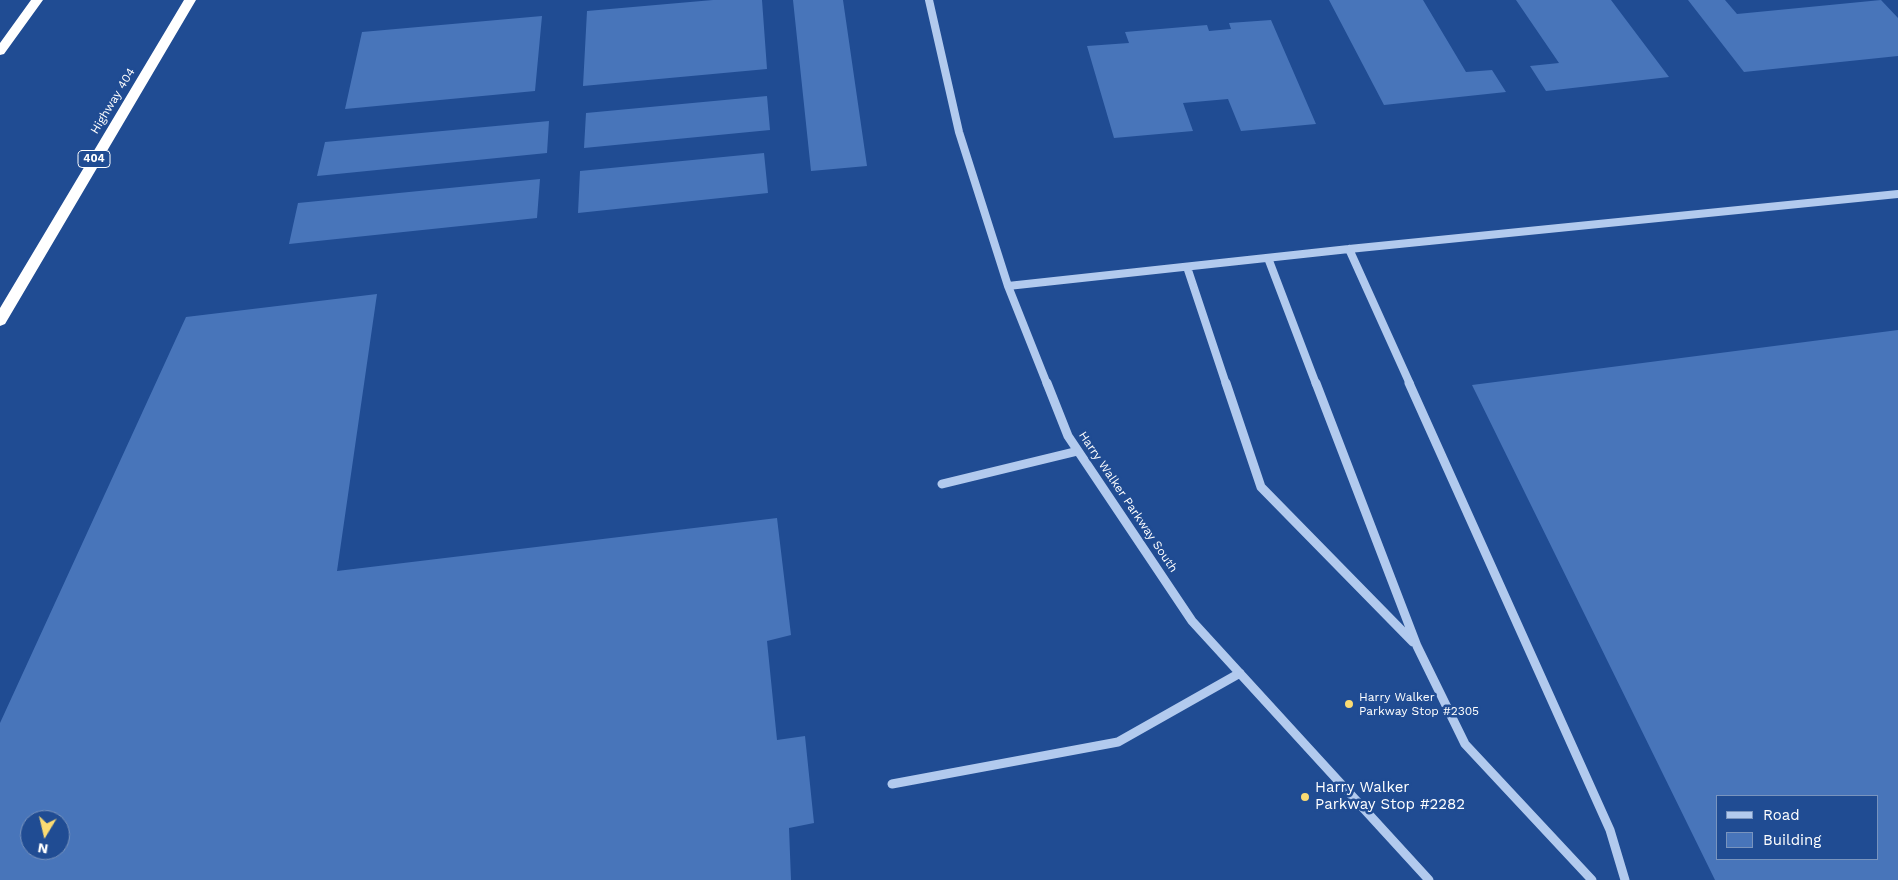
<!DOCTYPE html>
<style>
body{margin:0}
#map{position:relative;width:1898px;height:880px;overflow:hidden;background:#204c93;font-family:"Work Sans",sans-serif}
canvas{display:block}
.legend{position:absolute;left:1716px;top:795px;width:162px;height:65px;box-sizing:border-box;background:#204c93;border:1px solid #7994be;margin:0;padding:6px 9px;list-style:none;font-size:15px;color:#fff}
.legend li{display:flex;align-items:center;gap:10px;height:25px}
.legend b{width:25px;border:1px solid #7994be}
.north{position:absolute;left:20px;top:810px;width:50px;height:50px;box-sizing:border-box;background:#204c93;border:1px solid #7994be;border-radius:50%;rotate:189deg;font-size:14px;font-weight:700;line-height:20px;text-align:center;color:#fff}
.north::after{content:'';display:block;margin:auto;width:18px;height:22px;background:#fbdb72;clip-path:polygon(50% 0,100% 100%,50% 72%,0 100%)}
</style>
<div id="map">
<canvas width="1898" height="880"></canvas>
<ul class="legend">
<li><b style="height:6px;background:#b2caee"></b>Road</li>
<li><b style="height:14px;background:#4875ba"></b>Building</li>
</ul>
<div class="north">N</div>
</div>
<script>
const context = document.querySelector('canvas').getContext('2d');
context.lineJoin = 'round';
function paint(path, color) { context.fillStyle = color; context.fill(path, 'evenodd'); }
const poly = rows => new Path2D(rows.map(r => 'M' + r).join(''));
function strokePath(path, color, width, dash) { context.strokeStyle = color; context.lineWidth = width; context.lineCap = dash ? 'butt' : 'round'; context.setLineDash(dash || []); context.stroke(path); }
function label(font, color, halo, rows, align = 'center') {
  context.font = font + ' "Work Sans",sans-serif'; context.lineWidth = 5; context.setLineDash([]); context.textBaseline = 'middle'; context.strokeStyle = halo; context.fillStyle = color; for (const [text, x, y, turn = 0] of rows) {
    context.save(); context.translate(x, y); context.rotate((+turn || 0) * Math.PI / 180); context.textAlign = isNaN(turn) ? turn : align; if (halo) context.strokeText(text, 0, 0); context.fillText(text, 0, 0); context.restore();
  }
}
paint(poly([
 [713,0,762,0,767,69,583,86,587,11],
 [793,0,843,0,867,166,811,171],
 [1329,0,1423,0,1466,72,1492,70,1506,92,1384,105],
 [1516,0,1611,0,1669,77,1546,91,1530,66,1559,63],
 [1688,0,1725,0,1737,14,1881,0,1898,18,1898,56,1744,72],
 [542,16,535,91,345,109,362,32],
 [1271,20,1316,124,1241,131,1228,99,1183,103,1193,131,1114,138,1087,46,1129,43,1125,32,1207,25,1209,31,1231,29,1229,23],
 [767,96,770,130,584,148,586,113],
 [549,121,547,153,317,176,325,142],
 [764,153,768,193,578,213,580,171],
 [540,179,537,218,289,244,298,203],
 [377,294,337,571,777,518,791,635,767,641,777,740,805,736,814,823,789,828,791,880,0,880,0,723,186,317],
 [30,820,60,820,60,850,30,850],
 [1898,330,1898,880,1715,880,1472,385],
 [1717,796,1877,796,1877,859,1717,859]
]), '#4875ba');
strokePath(poly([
 [929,0,959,132,1008,286,1047,384],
 [1349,249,1410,384],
 [1268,258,1316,384],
 [1187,267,1226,384],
 [1008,286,1349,249,1898,194]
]), '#b2caee', 8);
strokePath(poly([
 [1047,383,1068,436,1192,621,1429,880],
 [1226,383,1261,487,1413,642],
 [1316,383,1417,646,1465,744,1592,880],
 [1409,383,1610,830,1625,880],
 [942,484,1078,451],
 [892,784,1118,742,1240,673]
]), '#b2caee', 9);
paint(poly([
 [31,0,43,0,4,54,0,55,0,43,31,0],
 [184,0,196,0,5,324,0,326,0,308,184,0]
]), '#fff');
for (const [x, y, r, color] of [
 [1349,704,5,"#fbdb72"],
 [1305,797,5,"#fbdb72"]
]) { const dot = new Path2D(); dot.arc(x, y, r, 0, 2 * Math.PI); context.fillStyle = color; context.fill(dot); strokePath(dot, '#204c93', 2); }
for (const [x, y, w] of [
 [94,159,32]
]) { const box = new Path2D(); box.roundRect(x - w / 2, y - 8.5, w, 17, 4); context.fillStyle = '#204c93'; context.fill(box); strokePath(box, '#fff', 1); }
label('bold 11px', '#fff', null, [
 ["404",94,159]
]);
label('12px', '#fff', '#204c93', [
 ["Highway 404",113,101,-59],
 ["Harry Walker Parkway South",1128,502,56]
]);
label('12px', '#fff', '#204c93', [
 ["Harry Walker",1359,697],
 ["Parkway Stop #2305",1359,711]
], 'left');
label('15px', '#fff', '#204c93', [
 ["Harry Walker",1315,788],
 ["Parkway Stop #2282",1315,805]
], 'left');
</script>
